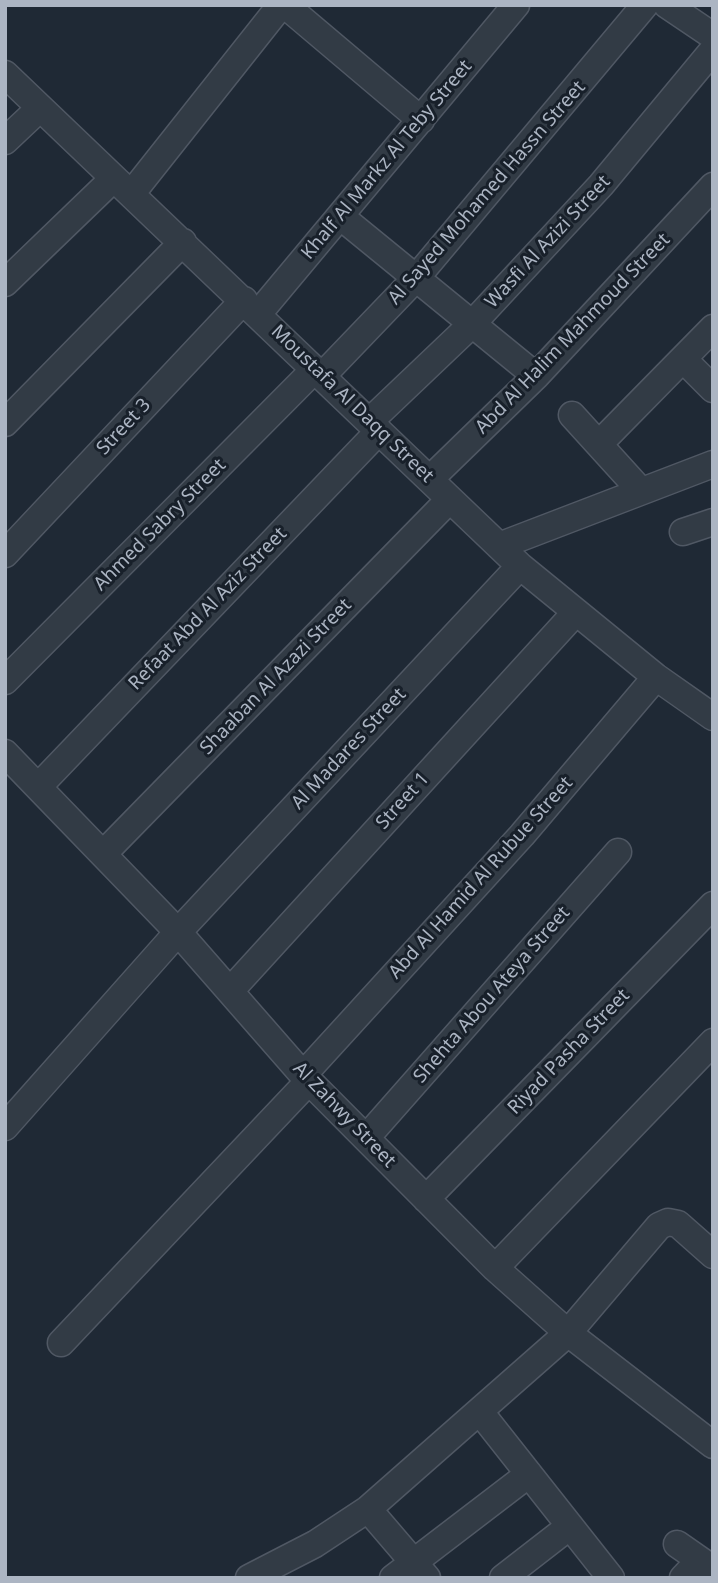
<!DOCTYPE html>
<style>
body{margin:0}
#map{position:relative;width:718px;height:1583px;overflow:hidden;background:#1f2935;font-family:"Noto Sans",sans-serif}
canvas{display:block}
.frame{position:absolute;inset:0;border:7px solid #acb5c3;pointer-events:none}
</style>
<div id="map">
<canvas width="718" height="1583"></canvas>
<div class="frame"></div>
</div>
<script>
const context = document.querySelector('canvas').getContext('2d');
context.lineJoin = 'round';
const poly = rows => new Path2D(rows.map(r => 'M' + r).join(''));
function strokePath(path, color, width, dash) { context.strokeStyle = color; context.lineWidth = width; context.lineCap = dash ? 'butt' : 'round'; context.setLineDash(dash || []); context.stroke(path); }
function label(font, color, halo, rows, align = 'center') {
  context.font = font + ' "Noto Sans",sans-serif'; context.lineWidth = 6; context.setLineDash([]); context.textBaseline = 'middle'; context.strokeStyle = halo; context.fillStyle = color; for (const [text, x, y, turn = 0] of rows) {
    context.save(); context.translate(x, y); context.rotate((+turn || 0) * Math.PI / 180); context.textAlign = isNaN(turn) ? turn : align; if (halo) context.strokeText(text, 0, 0); context.fillText(text, 0, 0); context.restore();
  }
}
const street = poly([
 [285,5,421,120],
 [667,5,713,36],
 [5,74,520,566,656,677,713,717],
 [5,141,40,108],
 [132,193,281,5],
 [340,216,536,376],
 [5,283,114,178],
 [258,314,516,5],
 [683,359,713,389],
 [322,376,416,278,645,5],
 [572,415,641,491],
 [370,421,472,324,601,185,713,50],
 [5,423,183,242],
 [599,444,713,328],
 [430,479,536,376,713,186],
 [683,532,713,522],
 [499,546,713,464],
 [5,554,244,300],
 [5,681,315,369],
 [5,753,178,932,303,1075,495,1268,568,1333,713,1445],
 [38,787,379,431],
 [103,854,450,499],
 [230,991,576,612],
 [303,1075,522,835,656,677],
 [5,1127,178,932,520,566],
 [366,1138,618,852],
 [426,1199,713,905],
 [495,1268,713,1042],
 [61,1343,309,1081],
 [480,1412,611,1578],
 [368,1509,427,1578],
 [677,1544,713,1569],
 [249,1578,315,1544,368,1509,568,1333,659,1226,668,1222,678,1224,713,1255],
 [393,1578,529,1474],
 [503,1578,570,1526],
 [683,1578,700,1560]
]);
strokePath(street, '#505864', 29);
strokePath(street, '#323b45', 26);
label('19px', '#acb5c3', '#18202a', [
 ["Khalf Al Markz Al Teby Street",387,160,-50],
 ["Al Sayed Mohamed Hassn Street",487,193,-49],
 ["Wasfi Al Azizi Street",548,242,-47],
 ["Abd Al Halim Mahmoud Street",573,334,-46],
 ["Moustafa Al Daqq Street",352,404,44],
 ["Street 3",124,427,-47],
 ["Ahmed Sabry Street",160,525,-45],
 ["Refaat Abd Al Aziz Street",208,609,-46],
 ["Shaaban Al Azazi Street",276,677,-46],
 ["Al Madares Street",349,749,-47],
 ["Street 1",403,801,-48],
 ["Abd Al Hamid Al Rubue Street",481,878,-48],
 ["Shehta Abou Ateya Street",492,995,-49],
 ["Riyad Pasha Street",569,1052,-46],
 ["Al Zahwy Street",344,1115,46]
]);
</script>
